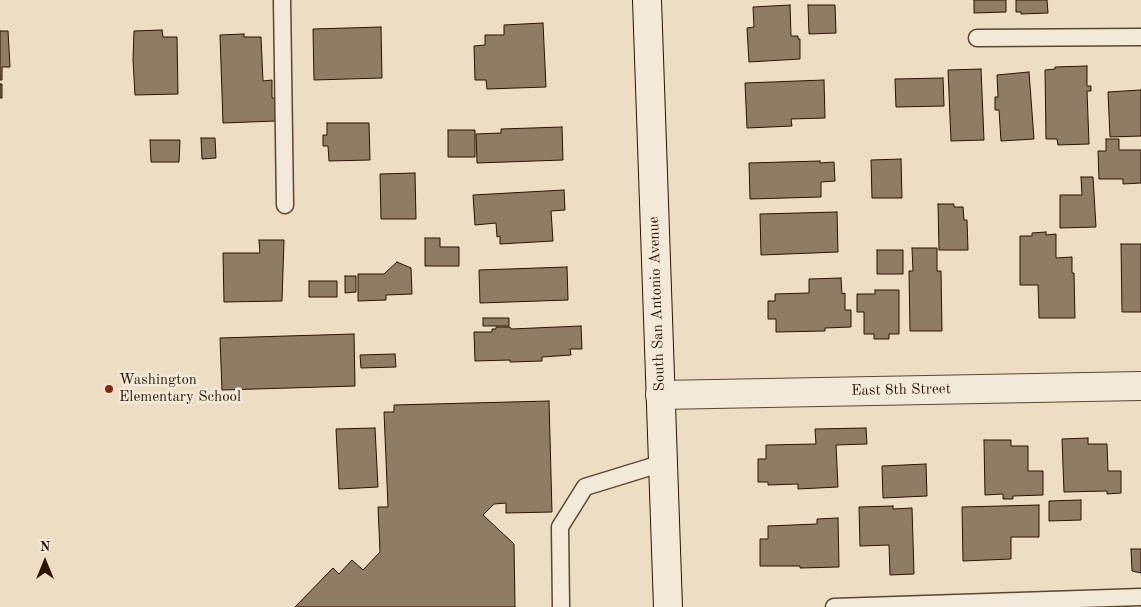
<!DOCTYPE html>
<style>
body{margin:0}
#map{position:relative;width:1141px;height:607px;overflow:hidden;background:#edddc3;font-family:"Old Standard TT",serif}
canvas{display:block}
.north{position:absolute;left:20px;top:537px;width:50px;height:50px;-webkit-text-stroke:4px #f3e9d8;paint-order:stroke;rotate:0deg;font-size:14px;font-weight:700;line-height:20px;text-align:center;color:#2a1300}
.north::after{content:'';display:block;margin:auto;width:18px;height:22px;background:#2a1300;clip-path:polygon(50% 0,100% 100%,50% 72%,0 100%)}
</style>
<div id="map">
<canvas width="1141" height="607"></canvas>
<div class="north">N</div>
</div>
<script>
const context = document.querySelector('canvas').getContext('2d');
context.lineJoin = 'round';
function paint(path, color) { context.fillStyle = color; context.fill(path, 'evenodd'); }
const poly = rows => new Path2D(rows.map(r => 'M' + r).join(''));
function strokePath(path, color, width, dash) { context.strokeStyle = color; context.lineWidth = width; context.lineCap = dash ? 'butt' : 'round'; context.setLineDash(dash || []); context.stroke(path); }
function label(font, color, halo, rows, align = 'center') {
  context.font = font + ' "Old Standard TT",serif'; context.lineWidth = 5; context.setLineDash([]); context.textBaseline = 'middle'; context.strokeStyle = halo; context.fillStyle = color; for (const [text, x, y, turn = 0] of rows) {
    context.save(); context.translate(x, y); context.rotate((+turn || 0) * Math.PI / 180); context.textAlign = isNaN(turn) ? turn : align; if (halo) context.strokeText(text, 0, 0); context.fillText(text, 0, 0); context.restore();
  }
}
const building = poly([
 [974,0,1006,0,1006,12,974,13,974,0],
 [1016,0,1047,0,1048,13,1021,14,1021,12,1016,12,1016,0],
 [790,5,791,36,798,36,798,39,800,39,800,59,749,62,747,28,754,27,753,7,790,5],
 [808,5,835,5,836,33,809,34,808,5],
 [543,23,546,87,487,89,486,80,475,80,474,46,485,45,485,35,504,35,504,25,543,23],
 [381,27,382,78,314,80,313,29,381,27],
 [162,30,163,37,177,37,178,94,135,95,133,60,134,31,162,30],
 [0,31,8,31,10,67,2,67,2,80,0,80,0,31],
 [244,34,244,37,261,37,263,81,272,80,272,98,276,98,276,121,223,123,220,35,244,34],
 [1087,66,1087,86,1091,86,1091,91,1087,91,1089,144,1058,145,1057,139,1046,139,1045,70,1055,69,1055,67,1087,66],
 [981,69,984,140,951,141,948,70,981,69],
 [1029,72,1034,139,1001,141,999,110,995,110,995,97,998,97,997,75,1029,72],
 [943,78,944,106,896,107,895,79,943,78],
 [824,80,825,118,791,119,792,126,747,128,745,83,824,80],
 [0,84,2,84,2,98,0,98,0,84],
 [1141,90,1141,136,1110,137,1108,92,1141,90],
 [327,123,369,123,370,160,329,161,328,146,323,146,323,135,327,135,327,123],
 [562,127,563,160,477,163,476,134,501,133,501,129,562,127],
 [448,130,475,130,475,157,448,157,448,130],
 [201,138,215,138,216,158,202,159,201,138],
 [1106,139,1119,139,1119,150,1141,150,1141,183,1123,184,1123,179,1099,179,1098,151,1106,151,1106,139],
 [150,140,180,140,179,162,151,162,150,140],
 [901,159,902,198,872,198,871,160,901,159],
 [820,161,820,163,834,162,835,181,821,182,821,197,750,199,749,163,820,161],
 [415,173,416,219,381,219,380,174,415,173],
 [1081,177,1093,177,1096,227,1060,228,1060,195,1082,195,1081,177],
 [564,190,565,210,551,211,553,241,500,244,500,236,497,237,496,223,475,225,473,195,564,190],
 [938,204,954,204,954,207,963,207,964,220,967,220,968,250,939,250,938,204],
 [837,212,838,252,761,255,760,214,837,212],
 [1046,232,1046,235,1056,234,1056,258,1072,257,1072,273,1074,273,1075,318,1039,318,1038,285,1020,285,1020,236,1032,236,1032,233,1046,232],
 [425,238,440,238,440,247,459,247,459,266,425,266,425,238],
 [259,240,284,240,282,301,224,302,223,253,260,253,259,240],
 [1121,244,1141,244,1141,312,1122,312,1121,244],
 [912,248,937,248,937,271,941,271,942,331,910,331,909,271,913,271,912,248],
 [877,250,903,250,903,274,877,274,877,250],
 [397,262,411,268,412,294,386,295,386,300,358,301,358,274,384,274,397,262],
 [567,267,568,300,480,303,479,270,567,267],
 [345,276,356,276,356,292,345,293,345,276],
 [841,278,842,294,845,293,845,310,851,310,851,327,825,328,825,331,776,332,776,319,768,319,768,301,775,301,775,294,809,293,809,279,841,278],
 [309,281,337,281,337,297,309,297,309,281],
 [875,290,899,290,899,334,889,334,889,339,874,339,874,334,864,334,864,312,857,312,857,294,875,294,875,290],
 [483,318,509,318,509,326,483,326,483,318],
 [581,326,582,349,570,349,571,355,542,357,542,361,510,362,510,360,475,361,474,332,492,332,492,329,496,329,496,327,510,327,511,329,581,326],
 [354,334,355,386,222,390,220,338,354,334],
 [395,354,396,367,361,368,360,355,395,354],
 [549,401,552,512,506,513,506,503,494,504,483,515,514,544,515,607,295,607,333,568,339,574,352,560,363,570,380,552,378,507,388,507,384,412,394,412,394,405,549,401],
 [375,428,378,487,339,489,336,429,375,428],
 [866,428,867,444,836,445,838,487,798,489,798,484,768,485,768,482,758,482,758,459,766,459,766,445,816,444,815,429,866,428],
 [1088,438,1088,444,1107,444,1108,471,1121,471,1121,493,1107,494,1107,491,1064,492,1062,439,1088,438],
 [984,440,1011,440,1011,446,1028,446,1028,471,1043,471,1043,495,1013,496,1013,499,1003,499,1003,494,985,495,984,440],
 [926,464,927,496,883,498,882,466,926,464],
 [1081,500,1081,520,1049,521,1049,501,1081,500],
 [1039,505,1039,537,1011,537,1011,559,963,561,962,507,1039,505],
 [893,506,893,509,912,508,914,574,890,575,889,545,860,546,859,507,893,506],
 [838,518,839,567,800,568,800,566,760,566,760,539,768,539,768,526,817,524,817,519,838,518],
 [1131,549,1141,549,1141,573,1132,571,1131,549]
]);
paint(building, '#8f7c65');
strokePath(building, '#2a1300', 1);
const lane = poly([
 [282,0,285,205],
 [977,38,1141,37],
 [561,607,560,527,585,487,663,463],
 [834,607,1141,597]
]);
const street = poly([
 [660,395,1141,386]
]);
const secondary = poly([
 [647,0,668,607]
]);
strokePath(lane, '#5b4631', 19);
strokePath(street, '#5b4631', 30);
strokePath(secondary, '#2a1300', 30);
strokePath(lane, '#f3e9d8', 16);
strokePath(street, '#f3e9d8', 28);
strokePath(secondary, '#f3e9d8', 28);
for (const [x, y, r, color] of [
 [109,389,5,"#8f2418"]
]) { const dot = new Path2D(); dot.arc(x, y, r, 0, 2 * Math.PI); context.fillStyle = color; context.fill(dot); strokePath(dot, '#f3e9d8', 2); }
label('15px', '#2a1300', '#f3e9d8', [
 ["South San Antonio Avenue",657,304,-92],
 ["East 8th Street",901,390,-1]
]);
label('15px', '#2a1300', '#f3e9d8', [
 ["Washington",119,380],
 ["Elementary School",119,397]
], 'left');
</script>
